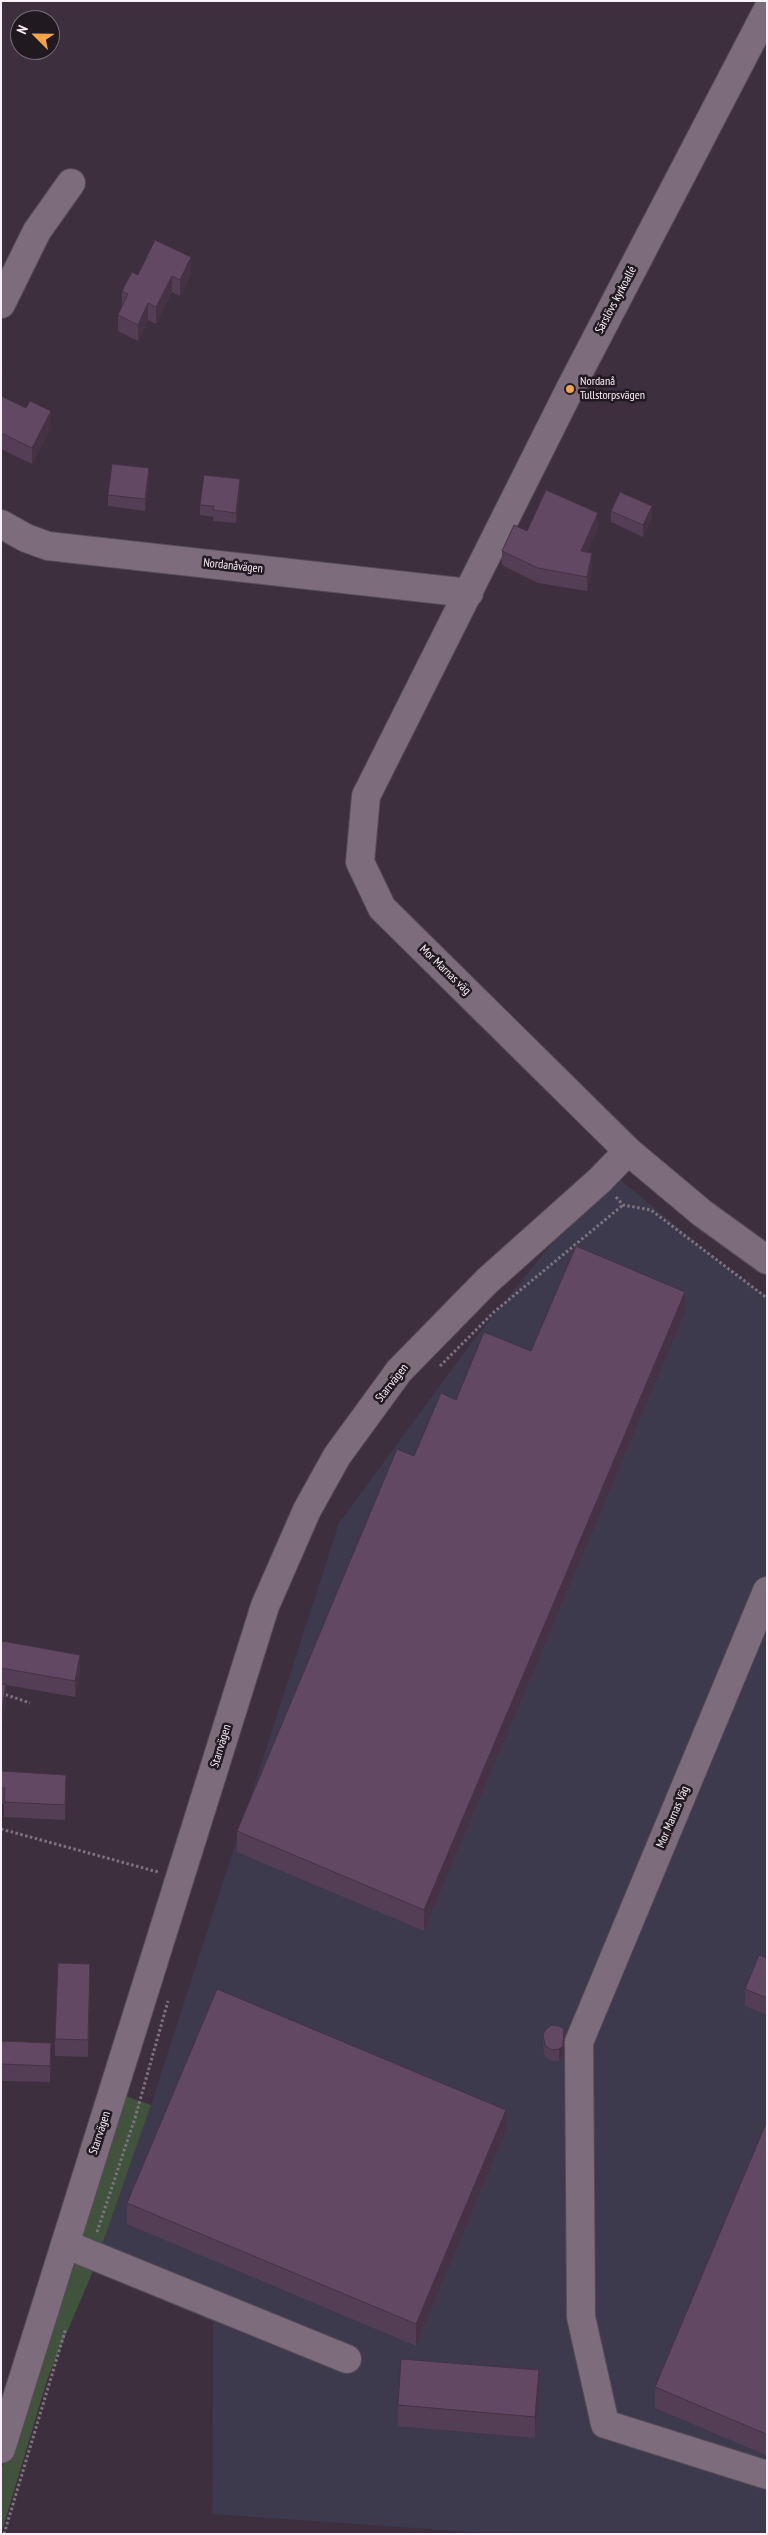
<!DOCTYPE html>
<meta charset="utf-8">
<style>
body{margin:0}
#map{position:relative;width:768px;height:2535px;overflow:hidden;background:#3d2f3e;font-family:"PT Sans Narrow",sans-serif}
canvas{display:block}
.frame{position:absolute;inset:0;border:2px solid #faf0fa;pointer-events:none}
.north{position:absolute;left:10px;top:10px;width:50px;height:50px;box-sizing:border-box;background:#201a20;border:1px solid #777077;border-radius:50%;rotate:293deg;font-size:14px;font-weight:700;line-height:20px;text-align:center;color:#faf0fa}
.north::after{content:'';display:block;margin:auto;width:18px;height:22px;background:#f4a444;clip-path:polygon(50% 0,100% 100%,50% 72%,0 100%)}
</style>
<div id="map">
<canvas width="768" height="2535"></canvas>
<div class="frame"></div>
<div class="north">N</div>
</div>
<script>
const context = document.querySelector('canvas').getContext('2d');
context.lineJoin = 'round';
function paint(path, color) { context.fillStyle = color; context.fill(path, 'evenodd'); }
const poly = rows => new Path2D(rows.map(r => 'M' + r).join(''));
function strokePath(path, color, width, dash) { context.strokeStyle = color; context.lineWidth = width; context.lineCap = dash ? 'butt' : 'round'; context.setLineDash(dash || []); context.stroke(path); }
function label(font, color, halo, rows, align = 'center') {
  context.font = font + ' "PT Sans Narrow",sans-serif'; context.lineWidth = 5; context.setLineDash([]); context.textBaseline = 'middle'; context.strokeStyle = halo; context.fillStyle = color; for (const [text, x, y, turn = 0] of rows) {
    context.save(); context.translate(x, y); context.rotate((+turn || 0) * Math.PI / 180); context.textAlign = isNaN(turn) ? turn : align; if (halo) context.strokeText(text, 0, 0); context.fillText(text, 0, 0); context.restore();
  }
}
paint(poly([
 [619,1179,719,1261,767,1296,767,2534,500,2534,212,2514,213,2322,93,2271,151,2105,339,1523,469,1346,603,1180]
]), '#3c3a4c');
paint(poly([
 [123,2095,151,2105,93,2271,48,2377,1,2534,1,2470,71,2270]
]), '#41533d');
const minor = poly([
 [767,11,570,389,366,796,360,862,382,908,628,1151,702,1213,767,1260],
 [1,304,37,231,71,183],
 [1,524,26,538,48,546,469,593],
 [767,1591,579,2042,581,2317,605,2424,767,2475],
 [65,2244,347,2359],
 [1,2449,265,1606,307,1510,337,1456,399,1371,487,1281,600,1180,628,1151]
]);
strokePath(minor, '#574b57', 30);
strokePath(poly([
 [616,1197,623,1205,651,1210,767,1298],
 [440,1366,494,1312,623,1205],
 [1,1693,30,1703],
 [1,1829,158,1872],
 [97,2232,135,2118,168,2001],
 [4,2534,66,2328]
]), '#7f7280', 3, [2.5, 2.5]);
strokePath(minor, '#7c6c7c', 28);
paint(poly([
 [191,274,180,296,172,292,156,324,148,320,138,341,118,331,118,315,122,305,122,291,138,275],
 [1,396,51,428,32,464,1,449],
 [149,479,145,511,108,506,108,495],
 [240,489,236,523,213,521,213,517,200,515,200,505],
 [611,511,652,517,643,537,611,522],
 [598,528,587,552,592,568,587,591,538,583,502,565,502,551,527,531],
 [685,1313,424,1931,237,1852,237,1831,414,1456,456,1400,531,1351],
 [1,1646,80,1672,75,1697,6,1685,6,1700,1,1731],
 [1,1771,66,1790,65,1820,4,1817,4,1804,1,1803],
 [767,1958,767,2015,745,2006,745,1989],
 [90,1980,88,2057,55,2056,55,2039],
 [552,2025,563,2057,559,2061,552,2061,545,2057,543,2046,543,2034],
 [1,2041,51,2043,50,2082,1,2081],
 [767,2121,767,2454,766,2455,655,2408,655,2387],
 [506,2131,416,2346,127,2224,127,2203],
 [539,2392,535,2438,398,2426,398,2405]
]), '#543e55');
paint(poly([
 [191,257,191,274,180,296,180,280],
 [172,276,172,292,156,324,156,307],
 [148,303,148,320,138,341,138,325],
 [3,363,3,374,1,379,1,368],
 [51,411,51,428,32,464,32,448],
 [149,468,149,479,145,511,145,499],
 [240,479,240,489,236,523,236,513],
 [652,506,652,517,643,537,643,525],
 [598,513,598,528,581,565,581,551],
 [592,553,592,568,587,591,587,577],
 [685,1292,685,1313,424,1931,424,1910],
 [80,1655,80,1672,75,1697,75,1681],
 [6,1684,6,1700,1,1731,1,1716],
 [66,1775,66,1790,65,1820,65,1805],
 [90,1964,90,1980,88,2057,88,2040],
 [564,2029,563,2057,559,2061,559,2049],
 [506,2110,506,2131,416,2346,416,2324],
 [539,2370,539,2392,535,2438,535,2417]
]), '#453245');
const building = poly([
 [155,240,191,257,180,280,172,276,156,307,148,303,138,325,118,315,128,294,122,291,132,272,138,275,155,240],
 [1,396,26,408,30,401,51,411,32,448,1,433,1,396],
 [112,464,149,468,145,499,108,495,112,464],
 [204,475,240,479,236,513,213,510,214,506,200,505,204,475],
 [546,490,598,513,581,551,592,553,587,577,538,568,502,551,514,525,527,531,546,490],
 [620,492,652,506,643,525,611,511,620,492],
 [576,1246,685,1292,424,1910,237,1831,397,1449,414,1456,441,1393,456,1400,484,1332,531,1351,576,1246],
 [2,1641,80,1655,75,1681,1,1668,1,1646,2,1641],
 [1,1684,6,1684,1,1716,1,1684],
 [1,1771,66,1775,65,1805,4,1802,5,1788,1,1788,1,1771],
 [759,1955,767,1958,767,1998,745,1989,759,1955],
 [58,1963,90,1964,88,2040,55,2039,58,1963],
 [217,1989,506,2110,416,2324,127,2203,217,1989],
 [552,2025,559,2026,564,2029,563,2046,559,2049,552,2050,545,2046,543,2034,546,2029,552,2025],
 [1,2041,51,2043,50,2066,1,2064,1,2041],
 [767,2121,767,2433,766,2434,655,2387,767,2121],
 [401,2359,539,2370,535,2417,398,2405,401,2359]
]);
paint(building, '#624863');
strokePath(building, '#453245', 1);
for (const [x, y, r, color] of [
 [570,389,5,"#f4a444"]
]) { const dot = new Path2D(); dot.arc(x, y, r, 0, 2 * Math.PI); context.fillStyle = color; context.fill(dot); strokePath(dot, '#201a20', 2); }
label('12px', '#faf0fa', '#201a20', [
 ["Särslövs kyrkoallé",616,300,-62],
 ["Nordanåvägen",233,566,6],
 ["Mor Marnas väg",445,970,44],
 ["Starrvägen",392,1383,-52],
 ["Starrvägen",221,1746,-73],
 ["Mor Marnas Väg",673,1817,-67],
 ["Starrvägen",100,2133,-72]
]);
label('12px', '#faf0fa', '#201a20', [
 ["Nordanå",580,382],
 ["Tullstorpsvägen",580,396]
], 'left');
</script>
